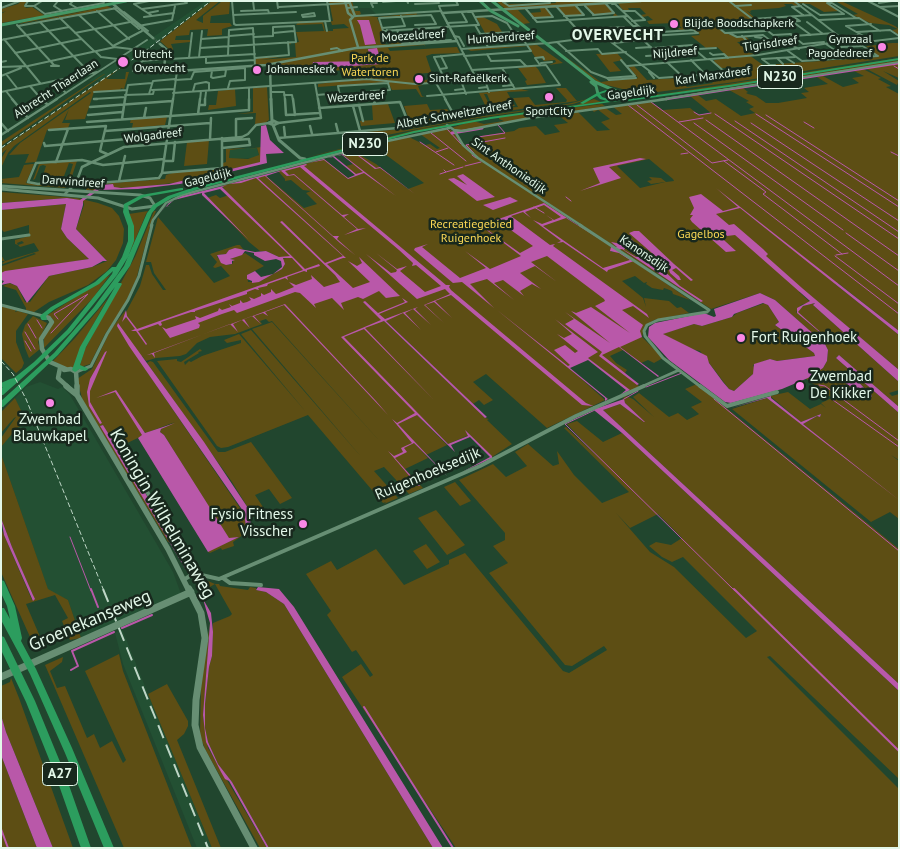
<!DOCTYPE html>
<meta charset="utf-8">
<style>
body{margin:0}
#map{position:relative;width:900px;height:849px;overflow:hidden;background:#21462e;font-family:"PT Sans",sans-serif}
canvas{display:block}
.frame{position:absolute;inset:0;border:2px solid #e3f8e9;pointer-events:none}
</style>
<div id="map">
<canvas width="900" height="849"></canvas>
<div class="frame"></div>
</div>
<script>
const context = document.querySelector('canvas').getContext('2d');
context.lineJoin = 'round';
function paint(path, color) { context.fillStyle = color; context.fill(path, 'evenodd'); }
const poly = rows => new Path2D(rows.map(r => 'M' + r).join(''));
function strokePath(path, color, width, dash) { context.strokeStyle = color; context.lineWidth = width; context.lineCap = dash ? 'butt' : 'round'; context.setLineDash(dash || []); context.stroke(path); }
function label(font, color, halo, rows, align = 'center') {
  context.font = font + ' "PT Sans",sans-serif'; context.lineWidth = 5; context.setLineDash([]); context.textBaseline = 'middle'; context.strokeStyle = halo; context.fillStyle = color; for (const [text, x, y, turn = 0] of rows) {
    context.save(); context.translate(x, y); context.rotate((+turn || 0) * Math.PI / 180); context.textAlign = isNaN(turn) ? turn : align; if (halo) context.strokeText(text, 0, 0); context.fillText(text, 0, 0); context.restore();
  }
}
paint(poly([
 [206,1,212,1,138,56,143,58,142,60,131,61,102,80,89,81],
 [352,1,456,1,458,5,438,6,436,11,377,15,370,8,359,8,359,10,355,11],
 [642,31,650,39,615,43,606,35,609,33],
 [247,148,257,148,259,156,254,158,229,159,230,150],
 [40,382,58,389,62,387,70,395,173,572,181,594,81,638,68,600,48,590,1,454,1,447,17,428,21,414,15,398,26,387],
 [122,629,148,694,212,848,197,848,123,664,115,633]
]), '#235033');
paint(poly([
 [21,1,27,1,24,5,26,8,32,7,44,15,107,6,112,8,20,25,108,6,19,24,35,17,1,23,1,14,6,11,1,13,1,9,18,4],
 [212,1,220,1,196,20,203,23,203,16,221,2,230,1,229,14,211,16,210,23,230,23,232,26,222,29,222,35,207,36,208,29,190,30,189,35,176,36,175,40,190,40,190,42,171,44,173,49,172,57,170,50,160,41],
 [329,1,352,1,355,11,360,11,361,14,359,15,378,17,417,13,416,15,422,14,377,18,386,36,383,32,380,32,384,44,389,45,388,39,391,37,399,36,402,44,424,44,426,47,424,45,388,48,390,51,457,47,460,53,432,54,426,56,433,77,428,73,414,74,420,75,421,77,415,77,415,81,443,78,445,82,414,84,423,85,418,86,422,96,425,96,421,97,416,89,392,90,388,82,318,87,318,84,351,80,354,78,352,71,349,70,306,72,306,69,274,72,274,66,255,66,255,60,257,58,286,56,260,60,296,57,295,43,291,43,290,45,289,43,299,42,296,32,324,31,322,24,296,25,299,21,323,21,325,31,333,31,333,29,349,28,344,24,332,25,331,22,326,22,333,21],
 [496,1,505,1,503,2,504,4,556,3,555,1,841,1,895,26,899,29,899,35,892,30,898,29,889,25,870,23,853,15,858,14,837,2,826,3,839,11,824,12,810,4,795,3,798,5,795,6,792,4,784,4,786,6,779,8,752,10,750,11,751,13,746,10,756,19,721,20,724,21,711,23,725,33,737,37,745,36,751,41,737,42,750,53,756,54,749,55,763,65,879,57,866,46,876,45,882,50,888,48,877,44,893,43,899,43,899,56,735,82,657,92,634,92,599,83,559,52,602,83,601,82,608,81,638,78,629,67,634,66,647,80,678,78,687,87,713,83,707,76,728,74,733,78,752,76,741,67,721,68,715,64,714,60,729,58,717,47,706,48,691,36,700,35,693,29,680,30,678,28,682,28,676,23,649,24,647,21,653,20,648,16,643,17,641,15,646,14,640,8,628,8,629,10,625,11,621,8,618,3,605,4,618,16,613,16,614,14,611,14,613,14,593,15,585,6,577,6,584,15,565,16,559,8,547,8,553,17,533,18,529,13,541,12,540,8,518,10,530,23,523,24],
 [476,17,483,17,497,24,502,32,485,33],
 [537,45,563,63,549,65,556,62,555,60,544,61,541,58,535,57,528,46,471,51,467,49],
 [617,53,623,60,613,62,621,71,610,72,596,54],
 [899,58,882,63,899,60,899,78,883,71,899,81,897,85,865,68,875,66,681,94,870,65,734,85,625,99,626,96,624,93,662,94],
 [123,66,106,79,125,79,126,72,129,72,124,89,121,88,120,90,94,92,85,119,65,120,69,109,62,123,70,123,68,128,47,130,36,162,25,163,29,154,9,155,20,143,91,93,90,92,14,146,8,153,1,168,1,159,7,149,1,154,1,149],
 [535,66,538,69,546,83,527,85,525,81,527,80,518,68],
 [863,69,881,78,878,79,891,86,886,87,899,94,899,331,838,283,835,284,899,335,899,370,805,291,799,292,810,302,801,305,796,312,835,346,797,312,803,306,815,303,813,305,899,382,899,390,889,393,892,396,899,394,899,407,839,355,836,358,899,413,899,460,891,455,899,461,899,519,890,512,871,522,732,409,767,398,826,443,803,424,817,416,820,417,821,414,801,422,770,396,788,392,810,409,821,404,826,408,821,403,832,398,805,378,823,368,827,361,828,350,825,344,775,300,760,293,711,309,481,159,464,145,480,142,475,137,514,131,519,128,536,126,545,135,560,132,554,125,568,123,557,114,577,111,597,131,610,130,601,122,610,119,597,109,598,110,594,112,592,110,589,110,604,107,616,115,622,114,612,106,650,101,663,110,690,108,699,115,711,113,690,96,698,95,706,101,716,99,741,116,755,113,749,109,754,107,746,102,749,101,729,90,743,88,748,92,746,93,748,94,756,96,766,103,778,103,807,98,801,93,809,92,804,88,828,84,817,77,823,76,843,87,859,83,852,78,864,76,854,71],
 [649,159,673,179,674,181,666,182,661,178,649,177,652,180,647,181,651,184,665,182,640,188,617,166],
 [851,375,853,376,872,396,868,398,841,380],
 [104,74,105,74,1,146,1,142],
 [267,87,269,120,265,123,255,124,256,113,237,114,253,112,253,88],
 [556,88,566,88,577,101,458,118,455,116,488,111,479,93,521,89,529,91,507,92,515,106,493,108,487,94,484,94,491,108,489,109,518,107,513,98,529,97,535,105,566,102,567,100],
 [235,89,236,106,208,110,209,105,216,105,218,91],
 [592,98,573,104,464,120,377,137,369,135,391,133,364,136,362,132,406,129,401,131,477,117,567,104],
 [594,99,601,102,453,124,308,157,420,129,484,118,576,105],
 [388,104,395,123,361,126,360,121,373,120,372,105],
 [427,104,430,110,447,109,455,119,412,128,404,106],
 [602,104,605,106,463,130,456,130,451,128,473,121,484,124,504,121,499,119,499,117],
 [167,117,165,125,132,128,133,123,130,123,131,119],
 [446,129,451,130,472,154,523,187,568,217,566,218,616,248,611,247,611,252,618,252,630,260,632,260,690,300,673,294,672,291,667,289,664,288,663,290,652,288,646,284,647,282,644,283,635,276,622,281,643,298,646,307,644,298,669,301,677,308,681,307,689,313,654,320,644,327,642,337,663,358,654,363,648,360,641,363,623,350,610,356,616,363,627,370,625,373,627,376,640,387,630,391,589,359,569,368,605,400,547,428,486,374,473,382,493,400,484,405,479,400,473,404,386,321,390,317,375,323,384,321,485,418,489,419,487,420,512,444,492,457,465,430,469,435,448,444,417,413,417,415,447,445,426,455,397,424,428,458,405,469,423,488,409,494,384,467,374,471,398,498,384,504,386,502,383,503,308,415,228,447,221,448,217,446,157,361,177,359,177,361,181,362,200,349,202,351,198,352,199,353,184,362,185,365,189,361,191,362,202,356,241,343,241,340,227,343,224,340,239,334,306,412,241,334,251,330,363,459,252,329,272,322,384,446,272,321,269,322,266,319,260,321,262,324,235,334,210,337,197,343,186,354,180,356,156,358,146,361,142,356,137,357,244,514,247,532,233,542,234,546,222,550,221,548,210,553,208,552,210,550,239,537,229,539,164,435,160,432,161,429,175,422,146,433,143,431,144,435,142,436,121,446,123,444,121,442,115,444,103,425,100,426,170,541,168,542,83,402,77,379,92,369,111,329,125,311,125,314,140,286,146,265,149,265,152,274,163,290,166,290,154,273,151,262,146,262,158,217,214,283,230,276,221,266,215,268,213,267,217,262,210,254,237,245,240,245,243,249,231,249,226,254,217,255,217,257,224,264,230,265,233,263,233,260,230,259,245,253,264,266,247,275,248,282,259,282,282,269,285,264,282,259,291,257,279,257,266,251,260,251,249,242,207,198,216,195,220,198,229,195,222,186,213,188,265,175,304,208,317,204,306,193,311,191,303,190,291,180,285,181,285,179,278,171,324,159,348,178,356,176,346,166,353,164,342,154,353,151,376,164,408,189,424,183,374,146,367,147,417,134,418,135,409,137,425,145,430,144,437,149,440,148,420,134],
 [209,140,207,164,184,166,187,142],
 [261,147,261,162,223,171,223,163,226,162,226,149,247,148,230,150,229,158,248,159,259,155,257,148,248,149],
 [77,161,72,176,69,177,73,164,69,163,64,176,42,178,46,166,43,165,40,166,35,179,33,180,39,164],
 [32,164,34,164,26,183,40,185,71,183,65,188,1,183,3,181,1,179,19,177,24,165],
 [220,169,222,172,181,182,140,187,115,188,111,184,101,185,94,191,86,190,86,185,165,179,166,175,176,172],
 [1,192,77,198,98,203,112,208,119,216,124,229,123,243,116,260,107,271,88,285,49,302,34,312,26,310,26,308,16,290,3,286,9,283,17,286,25,302,30,302,49,276,92,267,107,261,76,229,84,205,83,201,67,198,1,203],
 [66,204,61,229,67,238,89,259,1,273,2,266,36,254,34,253,3,264,2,263,5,261,1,261,1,255,5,261,39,251,34,243,20,247,18,245,24,243,22,241,17,243,18,245,15,244,15,240,29,236,29,225,4,232,1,229,1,210],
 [148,211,146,214,130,252,133,239,129,214],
 [154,211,156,211,151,223,136,280,124,306,105,334,90,364,81,367,80,365,85,349,135,257],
 [110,275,93,298,44,348,44,338,54,321,51,317,46,316],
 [108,298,85,339,74,368,67,368,53,361,75,338],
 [765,303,768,305,779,322,775,325,814,353,815,356,777,361,770,359,753,365,755,370,753,374,734,391,729,389,700,351,691,349,662,334,694,324,702,326,732,317,737,313],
 [1,306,16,310,15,312,18,311,28,314,16,331,16,342,24,363,22,368,16,373,1,358],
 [33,316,47,323,38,342,40,349,29,358,25,348,22,334,25,325],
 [150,361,153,362,218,452,225,452,251,442,292,498,280,504,269,489,255,495,265,510,251,518,250,511,232,482,147,363],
 [697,384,899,549,899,684,603,410,620,404,644,422,625,403,623,398,626,396,633,399,654,417,633,397,639,393,669,417,678,413,687,420,699,414,691,407,702,402,685,389],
 [15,398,27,423,17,428,1,447,1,438,16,417,14,418,1,433,1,412],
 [577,421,603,442,622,433,899,691,899,779,770,656,767,657,899,789,899,848,456,848,342,677,361,664,370,677,373,675,356,650,352,652,327,615,331,611,306,574,331,561,337,570,376,549,404,585,449,564,449,560,465,553,563,671,569,673,607,650,604,646,572,666,565,665,489,573,508,563,493,546,505,540,505,533,459,480,493,464,506,477,527,466,515,452,528,444,553,466,559,464,557,451,574,475,602,503,629,492,564,428,566,427,600,459,567,424],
 [616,513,630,528,658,514,682,538,671,545,656,542,649,546,662,557,672,562,683,557,757,631,746,638,674,567,650,552],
 [1,454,48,589,68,600,81,638,70,640,62,621,68,618,55,595,26,604,41,639,35,648,13,599,1,572,1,528,32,600,33,595,12,547,1,518],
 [455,482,471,501,460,506,444,487],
 [436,510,465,545,447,555,418,518],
 [426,544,440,562,427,569,413,551],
 [196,576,215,584,219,584,220,586,248,590,250,587,256,588,256,590,266,592,284,604,433,848,269,848,232,782,218,764,208,742,205,728,205,704,209,667,212,656,213,623,230,616,232,614,215,584,201,592,198,584,204,583,206,580,196,578],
 [210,623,203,717,208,748,267,848,260,848,205,749,200,736,201,686],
 [119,654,123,671,192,848,124,848,45,665,63,657,62,662,50,671,57,688,65,686,87,738,94,734,100,748,112,741,123,763,126,760,85,671],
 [11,678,19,698,73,848,53,848,6,732,1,715,1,686,10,682],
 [167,684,188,721,188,726,184,734,177,740,221,848,212,848,148,694],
 [1,755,37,848,1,848]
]), '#5d4e14');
paint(poly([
 [357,20,369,20,376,44,365,45,360,25],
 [377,48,382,64,275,71,312,67,313,62,370,61,368,49],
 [266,125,270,140,284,153,266,154,267,163,180,184,138,189,99,190,83,201,83,205,76,229,107,261,103,261,92,267,49,276,27,303,17,286,10,283,1,285,4,281,1,280,1,273,5,271,89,259,67,238,61,229,66,204,1,210,1,203,67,198,80,200,101,185,113,184,114,187,121,188,169,184,260,162,261,126],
 [359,150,354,152,376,168,380,167,415,194,380,168,375,169,353,152,343,155,396,196,364,173,348,179,324,160,308,163,324,159,348,178,355,175,333,157,328,158,334,156,356,174,363,172,342,155,336,156],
 [640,158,646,159,609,167,621,178,580,191,600,183,593,168],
 [306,164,307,165,304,166,446,285,450,285,449,287,451,290,586,403,598,408,624,399,625,403,645,422,644,422,620,404,603,410,899,684,899,691,622,433,595,411,593,406,582,405,451,295,435,301,452,318,434,302,425,305,444,323,424,305,450,294,445,289,417,299,366,254,391,273,396,272,397,270,376,253,397,269,407,266,400,271,425,292,441,286,416,265,412,266,413,263,399,250,300,167,285,171,289,175,294,174,342,215,349,214,344,217,358,229,366,228,344,235,357,229,294,175,287,176,281,171,266,176,333,236,339,236,337,239,355,255,340,243,265,176,258,178,346,258,343,258,327,264,353,288,370,282,348,261,357,266,362,263,359,257,400,296,386,298,379,291,363,299,358,297,341,303,344,310,332,298,314,304,316,308,300,293,295,292,237,313,234,310,222,314,198,323,200,325,199,328,170,338,162,327,166,329,196,319,195,316,200,318,218,311,219,308,222,310,231,307,229,304,232,306,240,303,240,300,243,303,247,302,251,300,249,297,254,299,261,296,261,293,264,295,271,292,271,289,276,294,279,293,294,287,289,282,296,285,312,279,311,275,324,287,340,282,335,275,280,222,282,221,325,263,343,256,267,188,256,178,241,183,229,184],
 [463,174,495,197,477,201,448,179,454,178,467,185,457,176],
 [227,185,222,187,305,269,319,264,320,266,307,270,307,272,304,271,287,277,288,280,285,278,268,284,267,286,258,288,259,290,255,289,247,292,247,294,195,311,195,312,191,312,161,322,162,325,160,326,158,324,138,331,147,344,146,345,136,331,131,331,135,329,126,317,122,322,126,310,127,316,137,329,303,270,292,258,283,258,285,264,282,269,259,282,252,283,252,281,247,279,247,275,255,271,261,277,273,274,282,267,281,261,276,259,265,261,254,255,254,253,245,251,242,255,230,259,235,260,232,261,232,264,226,265,221,263,217,255,226,254,229,250,235,248,255,252,266,251,279,257,290,256,220,189,204,193,248,239,202,195,202,193,174,200,167,206,171,207,166,206,158,215,169,203,174,200,182,196],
 [716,188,899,331,899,335,740,208,716,214,729,225,734,224,763,249,768,254,766,256,802,288,899,370,899,382,813,305,815,303,803,306,798,312,836,346,797,313,797,308,810,301,735,235,727,236,721,231,715,232,736,251,726,252,692,222,690,219,693,215,690,215,694,208,689,197,701,194,723,211,738,207],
 [510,197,518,201,493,210,483,205],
 [544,203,609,245,566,218,543,226,603,268,630,260,619,253,610,251,611,247,617,247,611,242,627,245,624,250,636,257,644,255,625,233,680,286,703,301,701,302,622,249,618,250,634,261,608,270,607,272,563,242,557,243,561,241,533,220,542,224,553,220,546,215,554,220,561,217,544,205,525,212,531,218,523,212,511,216,550,245,555,244,553,246,647,314,649,318,633,306,622,310,643,325,640,331,642,337,620,347,659,376,658,377,619,347,602,355,639,384,637,385,599,356,602,352,565,324,574,319,565,312,610,343,571,311,576,313,591,307,630,333,595,306,605,301,604,299,547,256,531,262,557,282,535,266,520,273,541,289,532,284,520,291,524,296,503,280,494,283,514,300,487,279,470,284,494,308,462,282,453,283,414,250,415,248,428,244,422,247,460,278,486,268,465,251,490,269,521,256,480,225,487,223,482,226,520,253,533,246,497,220,490,222],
 [634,231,639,231,674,264,693,280,691,281,676,268,672,270,679,276,681,280,678,280,670,273,668,267,629,233],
 [760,293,775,300,825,344,828,350,827,361,823,368,808,378,782,389,731,403,725,402,669,360,648,337,649,327,655,323,704,313,714,317,716,316,714,309],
 [763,303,768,305,779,322,775,325,814,353,815,356,777,361,770,359,754,364,753,374,734,391,729,389,723,382,709,363,707,356,663,334,694,324,702,326,732,317,734,314],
 [402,298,408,302,379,314,385,319,418,307,415,309,431,325,413,309,405,313,421,330,403,313,386,321,487,417,485,418,384,321,365,328,434,400,364,329,344,337,448,444,468,436,465,430,492,456,492,458,462,472,490,457,470,437,451,445,455,452,417,415,398,424,448,477,414,443,404,448,407,452,395,458,420,486,418,486,388,451,394,456,403,452,401,448,412,443,392,419,397,423,415,413,341,337,381,320,363,302,365,301,378,313,405,302],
 [285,304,376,401,388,415,284,305,265,312,268,316,263,313,254,316,261,324,252,316,244,319,250,328,242,320,233,324,238,332,230,324,154,353,155,358,152,354,147,355],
 [497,310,568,366,570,365,554,350,565,345,575,353,578,351,557,334,564,338,572,334,555,319,598,352,588,358,630,390,620,395,626,390,588,360,570,368,608,399,605,401,605,398],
 [118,323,204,442,250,511,251,532,247,532,244,514,241,508,129,346,117,326],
 [107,351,90,391,90,402,102,423,100,424,89,406,87,392,90,379,105,352],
 [839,355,899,407,899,413,836,358],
 [852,375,866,390,872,396,869,399,841,380],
 [116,390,145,433,175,423,161,429,160,432,164,435,229,538,239,537,208,552,138,438,142,435,115,392,96,398],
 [771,396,771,398,801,422,821,414,820,417,817,416,803,424,899,500,767,398,731,408],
 [103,425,143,489,189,570,186,570,112,446,100,426],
 [1,518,12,547,33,595,35,599,33,601,4,535],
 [258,587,279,589,294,607,443,848,433,848,284,604,266,592,256,590],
 [203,599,211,613,213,632,212,656,209,667,205,704,205,728,208,742,218,764,232,782,269,848,267,848,229,781,225,779,221,772,206,742,203,715,210,623],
 [1,715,6,732,53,848,37,848,1,755]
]), '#b958a9');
strokePath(poly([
 [894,66,899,69],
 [651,102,899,286],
 [628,105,899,314],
 [637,105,712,163,728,160],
 [694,112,699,115,711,113],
 [715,114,899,239],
 [756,114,899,207],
 [766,115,899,201],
 [706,120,899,256],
 [735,121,899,232],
 [679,122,703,118],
 [804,122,814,128],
 [694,123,843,230],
 [751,123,899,221],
 [447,129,461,144],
 [431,133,466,161],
 [481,141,478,137,505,133,498,125],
 [420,142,454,165],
 [436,152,448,148],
 [891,152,899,156],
 [474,153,466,145,505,138],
 [681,154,688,153],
 [472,155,476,158],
 [724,161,766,192,763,194,842,254],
 [465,166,481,162],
 [446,172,463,167],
 [440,174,446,172,444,170],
 [566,197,571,201],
 [534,207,544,213],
 [846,233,899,271],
 [836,255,848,253],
 [835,256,899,304],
 [37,320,42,328],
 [28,324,36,338],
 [25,332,35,349],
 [51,333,88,294,54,314,58,319],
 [25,341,31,351],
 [819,385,825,386,899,441],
 [646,387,682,373],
 [624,399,638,391],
 [714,399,899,551],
 [833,400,899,447],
 [595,410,565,424,735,591],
 [70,537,91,591]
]), '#b958a9', 1);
strokePath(poly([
 [91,589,98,607],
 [734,589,899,751],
 [122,628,152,615],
 [71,670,78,666,72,651,114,632],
 [364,707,453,848],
 [1,829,8,848]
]), '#b958a9', 2);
strokePath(poly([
 [666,99,899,63]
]), '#b958a9', 2.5);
strokePath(poly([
 [452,133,482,128]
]), '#b958a9', 3);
strokePath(poly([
 [153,38,160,44]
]), '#3e614a', 2.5, [2.5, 1]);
strokePath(poly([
 [28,1,25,6,34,6,45,14,104,3],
 [58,1,54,6,62,11],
 [73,1,70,4,77,8],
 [232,1,234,24,236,25,330,21,327,1],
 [253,1,254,9],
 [277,1,278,8],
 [407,1,408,3],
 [510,1,503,2,509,6,550,3],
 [729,1,777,38,799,49],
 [868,1,899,17],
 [383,2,396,1],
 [879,3,892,1],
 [134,4,151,15],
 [134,4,149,1],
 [415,4,439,3],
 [612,4,615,4,649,36],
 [803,4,820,15,843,14],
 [34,6,42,1],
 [556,6,583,36],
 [585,6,594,15],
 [735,6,751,5],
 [801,6,792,7,803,15],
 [279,7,349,3],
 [373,7,371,3,377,3],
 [880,7,899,6],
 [1,8,20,1],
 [114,8,139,29],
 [347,8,357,7],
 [142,9,187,3,184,1],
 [526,9,537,22,628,16],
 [97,11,129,39],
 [241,11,268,10,269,13],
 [441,11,439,6,458,5,456,1],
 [623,11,635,11,645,20,632,21],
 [124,12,148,31],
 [468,12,472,12,479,25,475,25],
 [148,13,158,11],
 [314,13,315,16,303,17,302,15,314,13],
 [844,14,827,3,832,3,856,18],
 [79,15,113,46,142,31],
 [233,15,296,12],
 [593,15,614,13,606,4],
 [356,16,441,11],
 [564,16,584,15,576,6],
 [144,17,174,13],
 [475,17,492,16,507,23,513,32,480,34],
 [624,17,633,26,638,26],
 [60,18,94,51],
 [533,18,553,17,546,8],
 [752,19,812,15],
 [819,20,859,18,880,31],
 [325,21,327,31],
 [40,22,90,73],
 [793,22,811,35],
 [807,22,823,34],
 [447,23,467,22,462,13],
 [713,23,725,33,766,31],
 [713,23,753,21],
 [759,24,800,21,794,17],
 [17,25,54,65],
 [415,25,436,24,431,15,379,18,383,31,475,25],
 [475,25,488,47],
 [18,26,117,8],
 [138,26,172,20,175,6],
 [846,26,872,41],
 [846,26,871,24],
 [382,28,405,26,401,16],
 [387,30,390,36,399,35],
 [397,30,403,44],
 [609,32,607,28,624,27],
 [857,32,890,30,899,36],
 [75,33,135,21],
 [273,33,294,31],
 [645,33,693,30,698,33],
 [729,33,737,37,763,35,777,46],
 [602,34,642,30],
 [790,34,803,44,824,42],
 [582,35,592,34],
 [774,35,791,34],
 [229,36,254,34],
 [454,36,459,37,464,46],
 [649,36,698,33],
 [742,36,746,40,745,43,754,51,759,50,756,48,791,45],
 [793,36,835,33],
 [755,37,762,38,757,37],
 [840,37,860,35],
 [410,38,442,36,441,33,408,34,412,42],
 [4,39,40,83],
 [201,39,229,37],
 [1,40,69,27],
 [643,40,683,77],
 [457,41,477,80],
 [590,41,610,40],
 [557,42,591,72,607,78],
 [402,43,451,40],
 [614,43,651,39,649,36],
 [826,44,846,58],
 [748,45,761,44,764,47],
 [114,47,131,49],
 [841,47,862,46],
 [200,48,296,42,294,26,273,27,273,36,254,37],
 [636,48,651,47],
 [653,48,693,45,696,49],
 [331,49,337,48,342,51],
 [461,49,549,43,603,36,659,78,726,73,710,59],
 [694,49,706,59],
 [566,51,598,49,602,54,626,52],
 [664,51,716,48],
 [788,51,802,61,878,56],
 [96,52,101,57,117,59],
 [15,53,81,39],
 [710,53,713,55,724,54,728,58],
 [487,54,491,61,520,60,526,66],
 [228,55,229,30,253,28,255,66],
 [464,56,531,51,518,32],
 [646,56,661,55],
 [878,56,858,43,899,38],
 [199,57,202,31],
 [206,57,206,63,255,60],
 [189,58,192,33],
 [255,58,289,55,288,42],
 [777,58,783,64],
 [786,58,794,63],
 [163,59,143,61,135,66,133,71,165,69],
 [170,59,255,54],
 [762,59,795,57],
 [762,59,770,65,775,65],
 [621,60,635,76],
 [691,60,706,75],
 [816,60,807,54,836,51],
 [1,62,6,61],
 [541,63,552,62],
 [54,65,59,66,51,66,54,65],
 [540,65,535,58,543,57,544,59],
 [627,66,758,55,841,41,840,37,794,1],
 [1,67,28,66,115,47],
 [502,68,515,89],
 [440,69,447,68,441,56],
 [212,71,211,77,213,78,225,76,226,70],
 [649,72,654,78],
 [726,73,731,76,743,75,737,69],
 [6,74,17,88],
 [1,76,21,68],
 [634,76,607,78,609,80,636,78],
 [175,80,191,79,194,72,245,68],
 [485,80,489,92],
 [53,81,66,93],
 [461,81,466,94],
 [446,82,434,57,464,54],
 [315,83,318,100],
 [436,83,446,100],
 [30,86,42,100],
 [503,86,513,85],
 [228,88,230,81,245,80,245,68],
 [249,88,249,100],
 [479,88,487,87],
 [127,90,128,85,152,83],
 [152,90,174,89],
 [455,90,463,89],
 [6,91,13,100],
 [193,91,195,84,206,82,209,83,209,90],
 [1,92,97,72],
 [94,92,127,90,125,100],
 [272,92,284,92,285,100],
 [173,93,367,79,415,84,508,78],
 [149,94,153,81,175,79],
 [359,94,360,97,340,98,340,96,359,94],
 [125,95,153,94,154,90],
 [284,95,292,95,293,100],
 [317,95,339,93],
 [340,96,338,86,388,83,390,90,371,91,374,100],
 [427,96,560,85,546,65,472,70],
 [94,99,125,97],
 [55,100,147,40],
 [173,100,177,71],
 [200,100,201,91],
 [205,100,206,92],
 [658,100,899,62]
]), '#678e73', 2);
strokePath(poly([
 [12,99,28,118],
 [41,99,48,105],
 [94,99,97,99],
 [285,99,286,115,319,113],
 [293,99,295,115],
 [373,99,375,104],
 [445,99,454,115],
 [200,105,205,105,205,99],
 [359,105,363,121],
 [353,106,360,131],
 [90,107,172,101],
 [198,114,249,110,249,99],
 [88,115,122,112],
 [144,118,146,108],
 [122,119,125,99],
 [87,122,198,114,200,99],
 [1,123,8,131],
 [278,123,321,118,318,99],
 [336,124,338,132],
 [447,125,454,130,463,145,478,158,582,226],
 [310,126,312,134],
 [284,127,285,136],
 [49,130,106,126,100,151,107,154],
 [454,130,462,131,530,118,667,99],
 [105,131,210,123],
 [1,135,57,99],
 [236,137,236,119,252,118],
 [278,138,410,127,400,102,319,108],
 [210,139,211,118],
 [222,141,249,139,250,145,222,148],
 [44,143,45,146,127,139],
 [164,161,173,161,175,142],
 [56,162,68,129],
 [162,173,173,99],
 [162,173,222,168,222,138],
 [77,180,38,184,28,182,36,163,82,160,103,165,164,159],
 [119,181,125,156],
 [74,185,159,178,162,173],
 [65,194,76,183,82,167,124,147,242,137,248,134,256,125,269,123],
 [151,226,153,220,166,203,182,195,378,143,449,128]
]), '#678e73', 2.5);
strokePath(poly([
 [580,225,709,310,707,312,658,320,647,325,644,331,645,336,663,358,701,387],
 [1,239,29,235],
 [1,305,43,316],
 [76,372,91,366,107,334,128,300,139,276,152,225],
 [641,387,679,370]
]), '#678e73', 3);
strokePath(poly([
 [700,386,727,406,777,392],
 [118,444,197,574,219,579,480,466,576,416,644,386],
 [223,578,230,583,261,585],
 [185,579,196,572]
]), '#678e73', 4);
strokePath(poly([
 [345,1,348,13,353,17],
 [349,1,355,16],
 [113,4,153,38],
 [441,11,457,41],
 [442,13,641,1],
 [353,17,350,20,358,47],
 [160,44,167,50,167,58,169,58],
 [167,58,163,59,165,60,164,68,177,71,266,65,356,48,457,41],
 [270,66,271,100]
]), '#678e73', 2.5);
strokePath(poly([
 [271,99,272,121],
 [274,121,278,123,274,125,269,123,274,121],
 [273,125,279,140,300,158,305,159],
 [1,186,140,195,150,198,155,206,132,209,98,198,1,189]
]), '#678e73', 3);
strokePath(poly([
 [43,316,49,318,52,322,41,339,42,349,50,362,66,369],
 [60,368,58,378,68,387],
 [64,370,71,369,76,372,77,387]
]), '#678e73', 4.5);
strokePath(poly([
 [66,386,77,395,168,549,189,591],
 [77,386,77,395]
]), '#678e73', 5.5);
strokePath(poly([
 [189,589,201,613,205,638,196,700,195,725,200,747,254,848],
 [1,677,191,592]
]), '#678e73', 7);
strokePath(poly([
 [480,1,491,11,518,26],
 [492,1,595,82,616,91],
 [1,25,126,1],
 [591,82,596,86,598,94]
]), '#449766', 3);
paint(poly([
 [899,58,899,60,729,87,628,101,618,101,491,119,414,133,202,188,172,198,157,207,152,213,130,266,118,283,121,283,122,284,86,347,80,365,87,368,88,369,87,370,85,371,79,369,77,371,75,372,72,370,80,347,115,287,98,309,58,355,3,407,1,407,1,401,54,353,94,307,124,266,147,213,153,205,168,196,198,186,414,131,491,117,607,101,600,99,597,96,583,104,580,103,597,93,606,90,616,91,618,90,646,93,648,94,646,95,623,93,621,94,606,92,600,94,602,97,608,99,628,99,729,85,899,58],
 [181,188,183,188,183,190,144,197,128,206,129,212,134,226,134,241,128,257,117,275,71,332,38,364,3,395,1,395,1,389,3,387,1,388,1,383,10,379,14,378,34,362,67,330,112,274,113,271,99,284,55,309,46,316,47,319,46,320,42,320,41,319,40,316,41,315,51,307,95,282,112,267,116,267,122,257,128,241,128,226,123,212,124,204,141,195,181,188],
 [1,580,4,581,15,606,22,638,21,641,36,669,72,748,114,848,104,848,65,753,30,674,1,620,1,608,4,608,10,619,7,606,1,593,1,580],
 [1,636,4,637,35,701,65,774,91,848,81,848,55,774,26,702,1,650,1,636]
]), '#2c9d5e');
strokePath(poly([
 [1,148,148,49,211,1],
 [1,361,13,374,26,399,104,591]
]), '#bed6c6', 1, [5, 2.5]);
strokePath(poly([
 [103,589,208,848]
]), '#bed6c6', 2, [14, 7]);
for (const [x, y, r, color] of [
 [674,24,5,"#fa87e6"],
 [882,47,5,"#fa87e6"],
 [123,62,6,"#fa87e6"],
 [257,70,5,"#fa87e6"],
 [419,79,5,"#fa87e6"],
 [549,97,5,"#fa87e6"],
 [741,338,5,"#fa87e6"],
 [800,386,5,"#fa87e6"],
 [50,403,5,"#fa87e6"],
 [303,524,5,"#fa87e6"]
]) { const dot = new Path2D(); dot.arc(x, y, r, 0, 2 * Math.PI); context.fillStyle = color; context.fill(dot); strokePath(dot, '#18281d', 2); }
label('12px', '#e3f8e9', '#18281d', [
 ["Blijde Boodschapkerk",684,24],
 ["Gymzaal",872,40,"right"],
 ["Pagodedreef",872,54,"right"],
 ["Utrecht",134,55],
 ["Overvecht",134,69],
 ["Johanneskerk",267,70],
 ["Sint-Rafaëlkerk",429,79],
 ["SportCity",549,112,"center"]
], 'left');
label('12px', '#e3f8e9', '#18281d', [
 ["Moezeldreef",413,36,-4],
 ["Humberdreef",501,38,-4],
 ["Tigrisdreef",770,44,-8],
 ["Nijldreef",675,53,-5],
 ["Karl Marxdreef",713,76,-8],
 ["Albrecht Thaerlaan",56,89,-33],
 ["Gageldijk",631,93,-8],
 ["Wezerdreef",356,97,-4],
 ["Albert Schweitzerdreef",454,115,-10],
 ["Wolgadreef",153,136,-7],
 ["Sint Anthoniedijk",509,166,35],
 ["Gageldijk",208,178,-14],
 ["Darwindreef",73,182,4],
 ["Kanonsdijk",644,254,34]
]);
label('12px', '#fbd855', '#18281d', [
 ["Park de",370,59],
 ["Watertoren",370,73],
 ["Recreatiegebied",471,225],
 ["Ruigenhoek",471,239],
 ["Gagelbos",701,235]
]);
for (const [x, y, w] of [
 [780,77,45],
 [365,144,45],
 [60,774,35]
]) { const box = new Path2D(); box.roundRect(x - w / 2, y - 11.5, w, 23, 4); context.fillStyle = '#18281d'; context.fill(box); strokePath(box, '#e3f8e9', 1); }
label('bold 14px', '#e3f8e9', null, [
 ["N230",780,77],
 ["N230",365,144],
 ["A27",60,774]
]);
label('15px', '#e3f8e9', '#18281d', [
 ["Fort Ruigenhoek",751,338],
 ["Zwembad",810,377],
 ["De Kikker",810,394],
 ["Zwembad",50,420,"center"],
 ["Blauwkapel",50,437,"center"],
 ["Fysio Fitness",293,515,"right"],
 ["Visscher",293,532,"right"]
], 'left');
label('15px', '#e3f8e9', '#18281d', [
 ["Ruigenhoeksedijk",428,474,-23]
]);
context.letterSpacing = '1px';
label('bold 16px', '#e3f8e9', '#18281d', [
 ["OVERVECHT",618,35]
]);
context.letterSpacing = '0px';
label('18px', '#e3f8e9', '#18281d', [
 ["Koningin Wilhelminaweg",162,514,60],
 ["Groenekanseweg",90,621,-23]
]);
</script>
